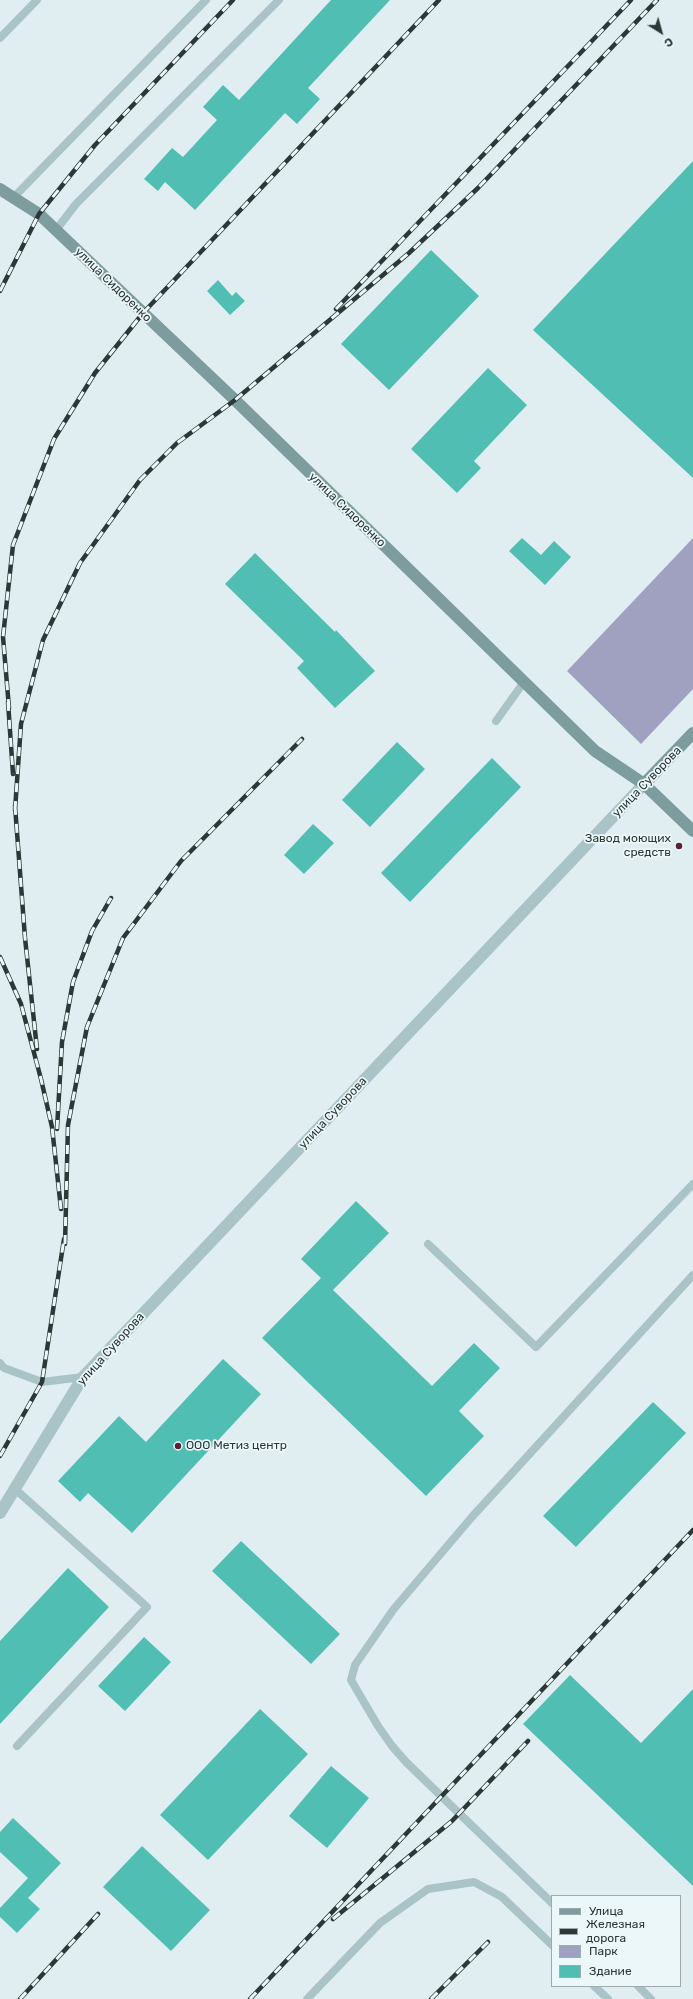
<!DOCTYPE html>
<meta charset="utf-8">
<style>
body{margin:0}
#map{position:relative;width:693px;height:1999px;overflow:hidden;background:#e0eef2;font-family:Rubik,sans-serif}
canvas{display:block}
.legend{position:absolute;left:551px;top:1895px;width:130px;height:92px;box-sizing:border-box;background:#ecf7f9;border:1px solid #9fabab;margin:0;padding:5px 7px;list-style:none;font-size:12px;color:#2b3837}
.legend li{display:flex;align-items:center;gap:8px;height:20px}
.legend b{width:20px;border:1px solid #9fabab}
.north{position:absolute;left:641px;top:12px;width:40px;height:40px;-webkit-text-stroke:3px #ecf7f9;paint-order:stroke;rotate:143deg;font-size:11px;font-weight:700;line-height:16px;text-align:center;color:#2b3837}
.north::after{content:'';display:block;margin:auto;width:14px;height:18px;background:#2b3837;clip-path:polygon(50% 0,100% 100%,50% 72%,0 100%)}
</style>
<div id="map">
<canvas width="693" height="1999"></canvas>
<ul class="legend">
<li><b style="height:5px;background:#7d9c9d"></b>Улица</li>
<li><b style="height:5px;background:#2b3837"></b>Железная дорога</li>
<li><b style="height:11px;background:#a0a1c0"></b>Парк</li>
<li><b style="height:11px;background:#51beb3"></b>Здание</li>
</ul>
<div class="north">С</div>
</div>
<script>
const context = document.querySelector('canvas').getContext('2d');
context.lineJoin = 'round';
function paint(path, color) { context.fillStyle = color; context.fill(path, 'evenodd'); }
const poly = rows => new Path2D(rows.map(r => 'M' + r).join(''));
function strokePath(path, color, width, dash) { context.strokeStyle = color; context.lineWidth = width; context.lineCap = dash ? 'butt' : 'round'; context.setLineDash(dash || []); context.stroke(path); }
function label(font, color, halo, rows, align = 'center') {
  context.font = font + ' Rubik,sans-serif'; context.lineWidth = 3.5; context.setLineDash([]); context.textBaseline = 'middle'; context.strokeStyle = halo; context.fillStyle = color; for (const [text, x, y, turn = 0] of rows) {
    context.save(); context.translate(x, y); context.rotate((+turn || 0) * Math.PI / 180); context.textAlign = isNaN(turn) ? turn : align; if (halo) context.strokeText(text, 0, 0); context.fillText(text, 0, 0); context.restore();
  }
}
paint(poly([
 [693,538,693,689,641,744,567,671]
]), '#a0a1c0');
paint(poly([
 [331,0,390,0,308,88,320,99,297,124,285,113,195,210,165,182,158,191,144,179,172,148,183,157,217,120,203,107,223,85,239,100],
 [693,161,693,478,533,330],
 [431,250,479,296,389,390,341,344],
 [218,280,232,296,236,292,245,301,230,315,207,291],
 [488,368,527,405,474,461,481,468,457,493,411,449],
 [522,538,541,555,554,541,571,557,545,585,509,551],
 [255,553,335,632,336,630,375,671,335,708,297,668,304,661,225,584],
 [397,742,425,769,370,827,342,800],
 [492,758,521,787,410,902,381,873],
 [313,824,334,843,304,874,284,855],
 [356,1201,389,1233,333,1290,432,1386,474,1343,500,1368,459,1411,484,1436,426,1496,262,1338,321,1278,301,1259],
 [223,1359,261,1394,132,1533,88,1493,80,1502,58,1481,119,1416,146,1442],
 [653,1402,686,1433,576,1547,543,1516],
 [241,1541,340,1634,311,1664,212,1571],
 [68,1568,109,1607,0,1724,0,1641],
 [144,1637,171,1662,125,1711,98,1686],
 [570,1675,641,1743,693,1689,693,1886,523,1724],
 [260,1709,308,1754,208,1860,160,1815],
 [331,1766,369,1798,327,1848,289,1816],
 [13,1818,61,1863,28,1898,40,1909,17,1933,0,1917,0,1908,28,1878,0,1852,0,1832],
 [142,1846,210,1910,171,1951,103,1887]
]), '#51beb3');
strokePath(poly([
 [0,38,37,0],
 [13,198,206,0],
 [56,230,76,204,279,0],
 [496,721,524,682],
 [428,1244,536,1347,693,1184],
 [0,1363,4,1368,42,1382,83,1377],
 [15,1489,147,1607,17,1746],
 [552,1903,407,1763,392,1746,378,1726,351,1680,355,1665,393,1610,471,1518,693,1275],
 [594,1986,608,1999],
 [638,1986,651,1999],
 [307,1999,380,1923,428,1889,474,1882,502,1897,552,1945]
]), '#a9c3c6', 8);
strokePath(poly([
 [0,1513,83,1377,644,784]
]), '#a9c3c6', 12);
strokePath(poly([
 [0,189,39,214,235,400,595,751,644,784,693,831],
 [644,784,693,733]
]), '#7d9c9d', 12);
const rail = poly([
 [0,291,39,214,95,145,233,0],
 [336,309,631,0],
 [8,702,13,774],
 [9,708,3,637,13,545,54,439,95,373,143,313,439,0],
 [15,806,25,938,37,1049],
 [15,810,21,724,43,640,80,563,140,480,177,443,235,400,409,253,478,188,657,0],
 [0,957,21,1004,41,1079,52,1127,61,1209],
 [57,1129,62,1042,73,982,92,931,111,898],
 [65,1244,68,1125,87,1027,123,938,181,861,302,739],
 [0,1456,42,1382,64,1239],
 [333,1919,452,1821,528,1741],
 [20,1999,98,1914],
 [250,1999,693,1530],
 [431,1999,488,1942]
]);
strokePath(rail, '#2b3837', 4.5);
strokePath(rail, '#ecf7f9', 3, [9]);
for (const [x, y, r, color] of [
 [679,846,4,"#572231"],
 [178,1446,4,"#572231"]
]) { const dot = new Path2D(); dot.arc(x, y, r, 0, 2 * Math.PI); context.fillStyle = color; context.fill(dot); strokePath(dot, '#ecf7f9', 1.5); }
label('12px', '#2b3837', '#ecf7f9', [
 ["улица Сидоренко",113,285,44],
 ["улица Сидоренко",347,510,44],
 ["улица Суворова",647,782,-46],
 ["улица Суворова",333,1113,-47],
 ["улица Суворова",111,1349,-48]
]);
label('12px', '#2b3837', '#ecf7f9', [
 ["Завод моющих",671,839],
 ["средств",671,853],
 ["ООО Метиз центр",186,1446,"left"]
], 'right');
</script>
